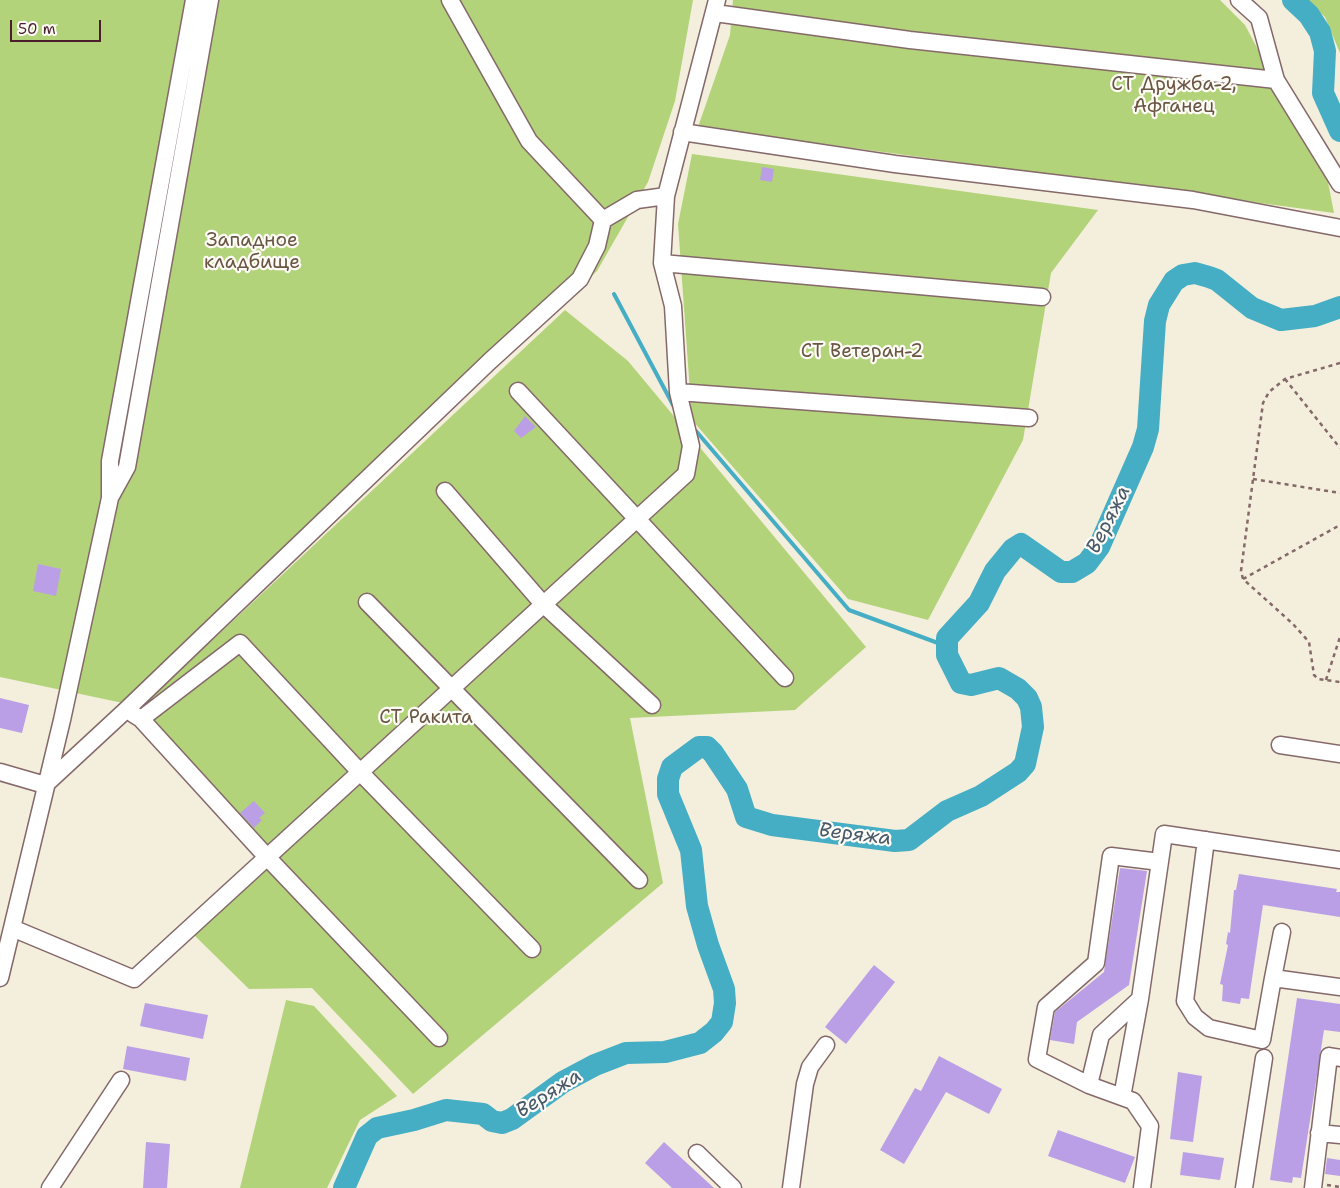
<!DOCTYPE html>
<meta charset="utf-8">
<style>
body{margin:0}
#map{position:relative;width:1340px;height:1188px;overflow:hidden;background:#f3efdc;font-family:"Shantell Sans",sans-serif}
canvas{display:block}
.scale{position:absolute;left:10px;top:20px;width:91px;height:22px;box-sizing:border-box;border:2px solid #4a1f2b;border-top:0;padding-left:6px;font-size:15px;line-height:18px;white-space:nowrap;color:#4a1f2b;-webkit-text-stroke:4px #fdfcf7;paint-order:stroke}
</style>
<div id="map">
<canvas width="1340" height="1188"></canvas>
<div class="scale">50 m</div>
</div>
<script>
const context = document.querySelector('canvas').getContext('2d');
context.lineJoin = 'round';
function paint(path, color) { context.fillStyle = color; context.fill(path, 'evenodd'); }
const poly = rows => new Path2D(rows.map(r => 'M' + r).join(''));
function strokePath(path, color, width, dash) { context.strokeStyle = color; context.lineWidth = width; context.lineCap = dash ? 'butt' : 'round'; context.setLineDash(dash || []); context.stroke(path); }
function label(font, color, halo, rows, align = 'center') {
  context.font = font + ' "Shantell Sans",sans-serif'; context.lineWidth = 4.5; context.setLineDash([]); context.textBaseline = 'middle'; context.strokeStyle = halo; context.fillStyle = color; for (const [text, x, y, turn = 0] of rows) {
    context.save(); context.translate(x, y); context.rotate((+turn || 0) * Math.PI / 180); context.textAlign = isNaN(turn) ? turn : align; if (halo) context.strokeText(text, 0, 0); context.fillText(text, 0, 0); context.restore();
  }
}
paint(poly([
 [0,0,693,0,675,101,648,182,597,271,137,706,0,677],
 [733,0,1220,0,1245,25,1328,182,1334,213,698,127,730,35],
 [1307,0,1340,0,1340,53,1325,17],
 [692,154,1098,210,1051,273,1023,440,928,620,848,599,692,420,678,224],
 [565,310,628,361,866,647,795,710,630,718,663,883,413,1094,312,988,249,989,192,933,275,856,142,706],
 [286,1000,314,1006,397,1096,360,1120,327,1188,240,1188]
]), '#b3d37a');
strokePath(poly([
 [614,294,673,405],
 [696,431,849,610,946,646]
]), '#45adc4', 4);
strokePath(poly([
 [1293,0,1309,15,1320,32,1325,51,1323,93,1340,131],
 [344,1188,367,1136,377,1128,414,1120,446,1110,483,1114,492,1121,502,1123,512,1119,563,1082,595,1065,626,1053,665,1052,700,1043,714,1032,722,1022,725,1003,724,989,708,945,697,906,691,850,668,794,668,779,672,767,699,747,707,747,713,753,737,789,746,817,772,825,895,841,909,840,947,811,981,796,1018,772,1025,764,1033,727,1031,707,1027,698,1018,689,999,678,971,685,961,683,947,655,947,638,979,603,995,571,1013,549,1021,544,1061,572,1072,572,1087,563,1099,547,1143,447,1148,429,1155,321,1159,305,1174,281,1183,275,1195,273,1209,277,1217,280,1252,308,1281,320,1315,316,1340,307]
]), '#45adc4', 22);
paint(poly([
 [762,167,774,169,772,182,760,180],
 [525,416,536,427,521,438,514,431],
 [38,564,61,569,56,596,33,591],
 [0,698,29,705,22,733,0,728],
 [254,801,265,813,259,818,262,820,254,828,240,813],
 [1120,868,1147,871,1129,985,1077,1022,1074,1044,1050,1040,1055,1012,1104,972],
 [1239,874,1337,889,1336,892,1340,892,1340,917,1263,905,1249,999,1241,998,1240,1004,1222,1001,1223,985,1220,984,1228,945,1226,944,1228,932,1230,933,1234,890,1236,890],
 [874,965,895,982,846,1044,825,1027],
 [1297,998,1340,1004,1340,1032,1324,1030,1301,1178,1293,1177,1292,1183,1270,1180],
 [145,1003,208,1015,203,1039,140,1026],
 [127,1046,190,1058,186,1081,123,1069],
 [939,1056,1002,1089,989,1114,946,1092,904,1164,880,1150,915,1088,921,1091],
 [1178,1072,1202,1076,1193,1142,1170,1139],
 [1058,1130,1135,1157,1125,1183,1048,1156],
 [146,1142,170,1144,167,1188,143,1188],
 [664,1142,714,1188,672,1188,645,1163],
 [1183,1152,1224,1158,1220,1180,1180,1175],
 [1327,1158,1340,1160,1340,1176,1325,1174]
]), '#bb9fe6');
const minor = poly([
 [450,0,529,141,603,220,637,200,666,196],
 [1239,0,1259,18,1276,80,1340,184],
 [715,13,910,40,1276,80],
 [682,132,895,164,1193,200,1340,228],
 [662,263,1042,297],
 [518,391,785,678],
 [678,392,1029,418],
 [445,491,543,604,652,705],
 [111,496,127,467,210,0],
 [367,602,639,880],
 [133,714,141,719,266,856,439,1038],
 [141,719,240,643,360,772,532,949],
 [1280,745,1340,754],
 [0,772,45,785],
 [45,785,126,710,490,361,580,279,597,246,603,220],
 [1206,840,1185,1001,1195,1017,1209,1028,1262,1040,1273,978,1340,987],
 [12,928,134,979,686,474,691,446,678,392,673,306,662,263,666,196,717,0],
 [0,978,62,720,110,498,110,461,194,0],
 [1273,978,1282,932],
 [1089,1085,1101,1035,1140,999],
 [1122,1097,1140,999,1164,834,1340,860],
 [1319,1133,1340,1135],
 [697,1153,733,1188],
 [50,1188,121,1080],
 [791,1188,805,1084,810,1067,826,1045],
 [1142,1188,1150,1126,1133,1101,1089,1085,1037,1059,1046,1007,1096,963,1111,856,1160,862],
 [1244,1188,1264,1058],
 [1313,1188,1329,1056,1340,1058]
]);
strokePath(minor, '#856869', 19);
strokePath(poly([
 [1340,363,1285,379,1269,392,1263,403,1241,571,1243,579,1293,624,1309,642,1314,675,1318,679,1340,682],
 [1285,379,1340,448],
 [1253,479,1340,493],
 [1243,579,1340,525],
 [1326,680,1340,637],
 [1327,1185,1340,1187]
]), '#856869', 2.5, [4, 4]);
strokePath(minor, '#fff', 16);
label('19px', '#6a5543', '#fdfcf7', [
 ["СТ Дружба-2,",1174,85],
 ["Афганец",1174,107],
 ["Западное",252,241],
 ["кладбище",252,263],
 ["СТ Ветеран-2",862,352],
 ["СТ Ракита",426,718]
]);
label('italic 20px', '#485868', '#fdfcf7', [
 ["Веряжа",1109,520,-63],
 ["Веряжа",855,835,7],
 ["Веряжа",549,1094,-32]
]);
</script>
